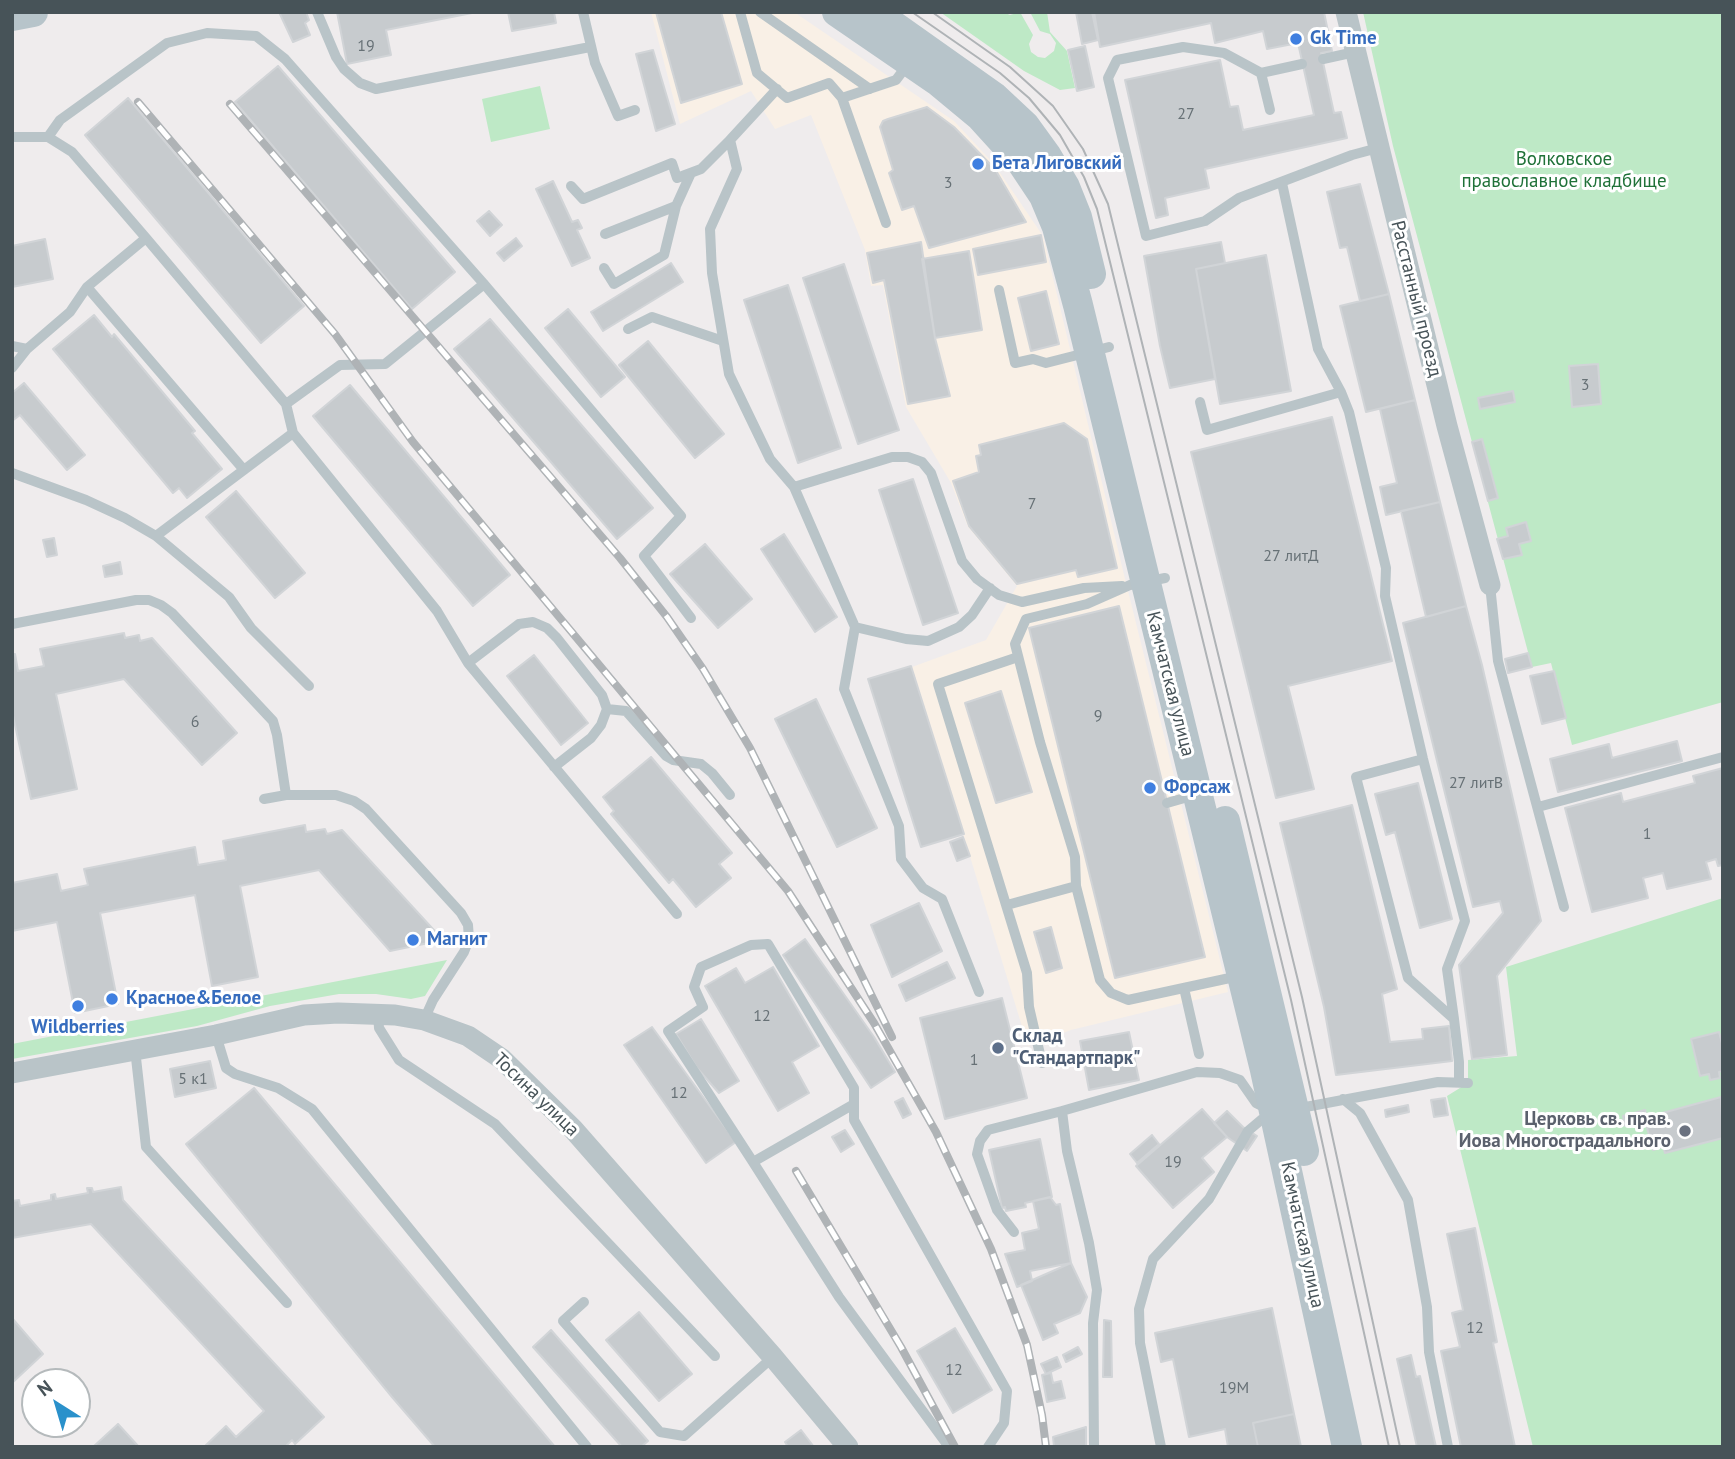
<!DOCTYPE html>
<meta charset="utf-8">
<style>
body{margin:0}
#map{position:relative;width:1735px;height:1459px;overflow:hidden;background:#efeced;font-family:"PT Sans",sans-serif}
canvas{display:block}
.frame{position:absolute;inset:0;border:14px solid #475358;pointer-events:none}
.north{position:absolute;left:21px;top:1368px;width:70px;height:70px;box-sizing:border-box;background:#fff;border:2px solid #b5babc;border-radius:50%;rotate:323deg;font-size:19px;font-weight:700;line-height:28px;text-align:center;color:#475358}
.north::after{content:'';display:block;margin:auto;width:24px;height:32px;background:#2a91cb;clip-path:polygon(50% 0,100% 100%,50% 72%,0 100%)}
</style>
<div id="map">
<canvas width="1735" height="1459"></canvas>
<div class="frame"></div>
<div class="north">N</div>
</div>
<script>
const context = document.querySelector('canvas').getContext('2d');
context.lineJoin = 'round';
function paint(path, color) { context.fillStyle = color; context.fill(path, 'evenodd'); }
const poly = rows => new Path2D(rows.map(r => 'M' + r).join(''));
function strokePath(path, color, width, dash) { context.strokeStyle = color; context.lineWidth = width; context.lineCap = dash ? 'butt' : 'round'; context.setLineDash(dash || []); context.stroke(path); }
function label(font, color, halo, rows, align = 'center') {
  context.font = font + ' "PT Sans",sans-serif'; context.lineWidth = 6; context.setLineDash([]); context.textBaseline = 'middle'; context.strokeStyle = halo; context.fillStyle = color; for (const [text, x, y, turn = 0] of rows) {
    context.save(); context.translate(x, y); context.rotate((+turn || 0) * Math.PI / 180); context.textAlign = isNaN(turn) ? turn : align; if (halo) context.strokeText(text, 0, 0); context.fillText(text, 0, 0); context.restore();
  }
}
paint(poly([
 [651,12,794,12,954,121,994,164,1043,236,1125,579,1228,992,1071,1030,1028,1046,912,667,986,640,1017,586,968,527,951,483,906,407,883,285,871,286,865,250,811,115,775,129,751,91,680,124]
]), '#f9f0e6');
paint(poly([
 [940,12,1003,12,1010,15,1020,12,1033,35,1029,44,1031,52,1038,57,1045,58,1054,51,1056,43,1050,34,1040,31,1030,12,1047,12,1050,32,1067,51,1075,88,1060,90,1024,71],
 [1363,12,1723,12,1723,702,1572,745,1551,663,1532,667,1393,146],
 [540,86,550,129,491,142,482,99],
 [1723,898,1723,1447,1533,1447,1447,1096,1468,1083,1468,1060,1517,1056,1506,967],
 [447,960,425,996,411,999,376,994,339,994,270,1006,197,1026,12,1059,12,1044]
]), '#bee9c6');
const building = poly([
 [279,12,306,12,309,20,305,23,310,35,293,42,279,12],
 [337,12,477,12,386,30,391,55,347,64,337,12],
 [554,12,556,23,512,31,508,12,554,12],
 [656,12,721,12,742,84,681,103,656,12],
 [1076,12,1092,12,1098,40,1082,44,1076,12],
 [1094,12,1324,12,1332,51,1321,53,1334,113,1341,112,1347,138,1205,169,1209,188,1165,198,1168,215,1156,218,1125,80,1220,60,1230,107,1238,106,1243,130,1314,115,1298,43,1267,49,1263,31,1215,43,1211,23,1100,47,1094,12],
 [1085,46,1094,87,1077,91,1068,50,1085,46],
 [653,50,675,124,656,131,636,54,653,50],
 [278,66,455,272,412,309,235,102,278,66],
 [128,98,304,306,261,343,85,135,128,98],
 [927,107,954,127,995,169,1026,222,929,248,914,206,902,210,889,173,893,170,880,127,883,121,888,119,927,107],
 [553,181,572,222,578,220,582,228,577,230,590,258,572,266,536,189,553,181],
 [1360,184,1389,294,1360,301,1347,247,1340,248,1327,192,1360,184],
 [489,211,502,225,490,236,477,221,489,211],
 [1041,235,1046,262,978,275,973,249,1041,235],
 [516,238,522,246,504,261,497,253,516,238],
 [45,239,53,279,12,287,12,246,45,239],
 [921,242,935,338,950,396,908,404,884,280,873,283,867,253,921,242],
 [1221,242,1225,263,1196,269,1215,379,1170,388,1160,346,1144,256,1221,242],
 [969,251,982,330,935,338,922,259,969,251],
 [1266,255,1291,391,1220,404,1196,269,1266,255],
 [671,263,683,282,603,331,591,312,671,263],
 [844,264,899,430,858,444,803,278,844,264],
 [788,285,841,448,798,463,744,300,788,285],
 [1046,291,1059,344,1031,351,1018,298,1046,291],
 [1389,294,1415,400,1366,412,1340,306,1389,294],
 [568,309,625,377,601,397,545,328,568,309],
 [94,315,112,337,114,334,195,431,192,433,222,469,187,498,179,488,173,493,53,349,94,315],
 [490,319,653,508,617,539,454,349,490,319],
 [648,341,724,434,695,458,619,365,648,341],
 [1598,364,1601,404,1572,407,1569,366,1598,364],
 [24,383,85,455,67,470,20,415,12,421,12,393,24,383],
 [350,385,510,575,473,606,313,416,350,385],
 [1513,391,1515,402,1480,409,1478,398,1513,391],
 [1415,400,1440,502,1386,515,1380,487,1397,483,1380,409,1415,400],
 [1332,417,1392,661,1288,686,1314,789,1276,798,1191,452,1332,417],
 [1064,423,1087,439,1117,568,1078,577,1076,570,1017,584,969,526,953,481,979,472,976,456,981,455,979,445,1064,423],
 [1482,439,1498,498,1488,501,1472,442,1482,439],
 [913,479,958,613,923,625,879,490,913,479],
 [236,491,305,573,275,598,206,517,236,491],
 [1440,502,1466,606,1426,617,1401,511,1440,502],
 [1526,522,1531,541,1519,544,1522,555,1503,559,1497,539,1508,536,1506,528,1526,522],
 [784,534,837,617,815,632,761,549,784,534],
 [54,538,57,555,47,557,43,540,54,538],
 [705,544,752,599,718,628,670,574,705,544],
 [120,562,122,574,105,577,103,566,120,562],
 [1119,606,1205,957,1115,978,1029,628,1119,606],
 [1466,606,1482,665,1541,921,1497,976,1507,1055,1472,1059,1459,965,1503,913,1500,901,1473,907,1403,623,1466,606],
 [124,633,125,638,139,635,140,641,152,638,237,733,202,765,124,679,56,694,77,789,31,799,12,711,12,655,15,654,18,671,44,666,40,649,124,633],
 [1528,653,1532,667,1508,673,1505,659,1528,653],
 [534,655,588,723,561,745,507,676,534,655],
 [911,666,964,834,921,847,868,679,911,666],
 [1554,671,1566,718,1542,724,1530,676,1554,671],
 [1001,691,1032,792,996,803,965,703,1001,691],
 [816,699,877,828,837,847,775,719,816,699],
 [1677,741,1682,761,1558,792,1550,759,1609,744,1612,758,1677,741],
 [651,757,732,853,719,864,731,878,696,907,673,879,669,883,611,814,614,811,603,797,651,757],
 [1723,768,1723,865,1718,866,1716,859,1706,862,1711,879,1667,889,1663,873,1643,878,1648,898,1592,912,1565,808,1621,793,1623,802,1695,783,1693,776,1723,768],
 [1418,783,1452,919,1420,928,1395,832,1386,835,1375,794,1418,783],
 [1352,805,1397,989,1382,994,1390,1042,1423,1039,1422,1029,1449,1026,1452,1061,1336,1075,1324,1007,1280,823,1352,805],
 [305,825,306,832,325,829,327,834,342,830,443,940,390,951,319,870,240,886,258,977,212,986,195,895,100,913,118,1004,75,1013,57,922,12,931,12,883,57,874,61,891,88,885,84,869,195,847,198,865,226,860,223,841,305,825],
 [963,837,970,856,957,861,950,842,963,837],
 [919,903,942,951,892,977,871,925,919,903],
 [1051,927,1062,968,1046,973,1034,932,1051,927],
 [805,939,874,1037,895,1072,871,1088,783,955,805,939],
 [947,962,955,978,906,1001,899,985,947,962],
 [773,967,819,1046,792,1062,809,1093,778,1111,705,986,736,968,745,983,773,967],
 [1002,998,1027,1098,945,1119,920,1018,1002,998],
 [701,1019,739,1081,719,1093,697,1068,676,1034,701,1019],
 [652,1027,736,1142,706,1163,624,1045,652,1027],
 [1129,1032,1139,1080,1089,1090,1080,1041,1129,1032],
 [1719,1032,1723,1047,1723,1071,1719,1072,1720,1078,1710,1080,1709,1074,1700,1076,1691,1039,1719,1032],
 [210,1061,216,1088,175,1097,170,1069,210,1061],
 [254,1088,555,1447,435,1447,392,1397,186,1144,254,1088],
 [1721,1097,1723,1138,1665,1153,1663,1147,1653,1150,1646,1124,1656,1121,1655,1115,1721,1097],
 [903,1098,911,1114,903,1118,895,1102,903,1098],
 [1445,1098,1448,1115,1434,1117,1431,1100,1445,1098],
 [1408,1105,1409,1112,1386,1117,1385,1110,1408,1105],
 [1202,1109,1227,1137,1202,1158,1214,1172,1173,1208,1136,1166,1202,1109],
 [1645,1110,1648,1120,1625,1126,1623,1116,1645,1110],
 [1227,1111,1243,1127,1257,1136,1247,1151,1227,1137,1214,1123,1227,1111],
 [845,1130,854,1144,841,1152,832,1137,845,1130],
 [1152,1135,1159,1144,1137,1163,1130,1154,1152,1135],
 [1040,1139,1052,1197,1025,1203,1026,1207,1006,1211,1005,1207,1002,1208,989,1150,1040,1139],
 [121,1187,123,1200,324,1417,295,1444,292,1440,285,1447,204,1447,226,1426,236,1437,264,1411,91,1224,12,1238,12,1201,19,1200,20,1206,51,1200,51,1195,55,1194,56,1199,88,1193,87,1188,92,1188,93,1192,121,1187],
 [1050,1197,1056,1205,1060,1204,1071,1263,1030,1271,1032,1281,1017,1287,1005,1254,1025,1250,1022,1233,1039,1229,1033,1201,1050,1197],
 [1475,1228,1497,1342,1493,1343,1515,1447,1461,1447,1441,1351,1460,1347,1452,1313,1463,1310,1447,1234,1475,1228],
 [1071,1263,1087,1297,1080,1313,1054,1324,1058,1333,1043,1340,1021,1285,1071,1263],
 [1272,1308,1294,1414,1253,1423,1258,1447,1228,1447,1225,1429,1189,1437,1173,1359,1161,1362,1155,1333,1272,1308],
 [639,1312,692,1374,659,1401,606,1340,639,1312],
 [12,1318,43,1354,12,1383,12,1318],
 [1104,1320,1111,1321,1112,1377,1103,1377,1104,1320],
 [955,1328,992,1390,953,1413,917,1351,955,1328],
 [551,1330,648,1441,641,1447,622,1447,533,1347,551,1330],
 [1078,1347,1082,1354,1066,1362,1063,1355,1078,1347],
 [1411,1355,1416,1377,1420,1376,1436,1447,1417,1447,1397,1359,1411,1355],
 [1057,1357,1061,1367,1046,1374,1041,1364,1057,1357],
 [1051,1373,1053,1383,1061,1381,1065,1398,1047,1402,1042,1375,1051,1373],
 [1294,1414,1301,1447,1258,1447,1253,1423,1294,1414],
 [118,1424,139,1447,93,1447,118,1424],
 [1086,1427,1086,1447,1054,1447,1053,1437,1086,1427],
 [801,1430,814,1447,788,1447,785,1442,801,1430]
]);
paint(building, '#c7cbce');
strokePath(building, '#d1d4d7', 2);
strokePath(poly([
 [317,12,336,57,344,69,360,83,376,89,590,47],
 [583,12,595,63,618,116,635,110],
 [740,12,757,73,787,98,829,83,842,98],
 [760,12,870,89],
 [1323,59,1355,52],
 [1261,73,1302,64],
 [777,89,730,140,737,169,710,229,712,273,729,374,770,459,794,487,855,627],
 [1270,110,1261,73,1224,53,1183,47,1117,60,1108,78,1146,236,1205,221,1239,198,1352,155,1378,148],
 [12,137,48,137,72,152,146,238,286,404,293,433,437,611,468,663,677,914],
 [48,137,60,120,167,43,207,33,256,36,285,59,484,284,681,516,644,556,691,618],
 [1282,183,1318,349,1341,392,1349,412,1386,568,1385,596,1423,759,1465,921,1447,969,1454,1019],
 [571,186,583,199,672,163,677,178,701,169,730,140],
 [886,223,842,98,896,80,908,64],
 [605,234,676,206,691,173],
 [604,268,614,284,664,255,676,206],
 [87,287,244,470],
 [999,290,1015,363,1033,359,1046,363,1109,347],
 [628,329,652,317,723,341],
 [12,346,27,349,70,312,87,287,146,238],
 [12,368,27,349],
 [1200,402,1207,430,1341,392],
 [286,404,340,365,385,364,484,284],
 [12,473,86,500,125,518,156,536,229,597,251,628,309,686],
 [794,487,892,457,908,457,922,462,931,473,962,561,977,579,999,595,1022,602,1084,588,1122,586],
 [156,536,293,433],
 [1165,578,1130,585,1087,604,1026,619,1015,644,1040,742,1075,857,1076,886,1100,980,1111,993,1128,1000,1239,976],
 [1490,585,1498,661,1564,907],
 [12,624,136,600,149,600,161,605,172,613,273,721,277,735,286,795,336,795,354,801,366,809,461,913,468,925,469,939,464,952,433,1000,424,1020],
 [1018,657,938,684,1027,973,1029,1007,1042,1063],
 [468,663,519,624,533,622,547,628,557,638,602,695,607,709,601,725,591,738,554,767],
 [607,709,626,711,666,756,673,760,701,764,712,773,730,795],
 [1423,759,1356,777,1408,978,1454,1019,1459,1062,1459,1082],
 [264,799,286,795],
 [1167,803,1195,795],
 [1538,807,1723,757],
 [1007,905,1076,886],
 [1184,988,1199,1054],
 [979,992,942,899,923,888,901,859,899,826,844,689,855,627,906,639,928,641,959,627,972,615,990,588],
 [378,1014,379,1028,399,1060,495,1124,715,1356],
 [216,1035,226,1068,235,1074,278,1088,312,1109,587,1447],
 [135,1049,146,1147,287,1303],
 [1343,1099,1360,1113,1408,1200,1427,1307,1429,1352,1448,1447],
 [854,1104,753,1162,839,1297,949,1447],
 [1295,1109,1438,1082,1468,1083],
 [753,1162,668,1031,703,1007,694,987,701,967,751,945,768,944,854,1088,854,1120,1007,1391,1004,1423,988,1447],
 [1014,1232,997,1210,977,1154,980,1141,988,1130,1062,1111],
 [584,1302,563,1321,660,1432,684,1436,773,1357],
 [1094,1447,1093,1323,1097,1290,1089,1243,1067,1151,1062,1111,1197,1072,1220,1073,1240,1080,1256,1103,1270,1110],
 [1161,1447,1140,1343,1139,1309,1153,1259,1209,1199,1248,1131,1261,1120,1273,1114]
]), '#b9c4c8', 10);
strokePath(poly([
 [1346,12,1447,426,1490,585],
 [12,1073,216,1035,304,1015,338,1013,395,1015,424,1020,468,1036,502,1059,573,1129,773,1357,848,1447]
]), '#b9c4c8', 21);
strokePath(poly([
 [837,12,939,82,980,116,1020,160,1044,196,1057,227,1078,305,1265,1070,1347,1447],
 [874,12,994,97,1025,126,1046,155,1065,187,1077,217,1091,274],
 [12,16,33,12],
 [1225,821,1304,1151]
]), '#b7c4ca', 30);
strokePath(poly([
 [912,12,1000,73,1029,98,1060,135,1084,177,1097,209,1291,1000,1389,1447],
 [932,12,1010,67,1053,106,1083,149,1108,204,1302,997,1400,1447]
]), '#afb3b6', 2);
const rail = poly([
 [138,102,335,334,413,442,788,891,874,1023,936,1132,991,1249,1027,1345,1042,1415,1046,1447],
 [230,104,620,558,667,617,703,669,750,748,892,1037],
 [796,1171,901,1347,955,1447]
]);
strokePath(rail, '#afb3b6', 8);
strokePath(rail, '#fff', 5, [16]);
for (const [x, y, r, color] of [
 [1296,39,7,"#3f7fe0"],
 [978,164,7,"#3f7fe0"],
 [1150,788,7,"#3f7fe0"],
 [413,940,7,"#3f7fe0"],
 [112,999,7,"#3f7fe0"],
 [78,1006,7,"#3f7fe0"],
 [998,1048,7,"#5c6f8a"],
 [1685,1131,7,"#6b7280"]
]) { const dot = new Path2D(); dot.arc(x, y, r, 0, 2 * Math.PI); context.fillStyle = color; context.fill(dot); strokePath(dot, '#fff', 2.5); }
label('16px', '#677176', null, [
 ["19",366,46],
 ["27",1186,114],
 ["3",948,183],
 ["3",1585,385],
 ["7",1032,504],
 ["27 литД",1291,556],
 ["9",1098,716],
 ["6",195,722],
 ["27 литВ",1476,783],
 ["1",1647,834],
 ["12",762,1016],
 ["1",974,1060],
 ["5 к1",193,1079],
 ["12",679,1093],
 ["19",1173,1162],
 ["12",1475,1328],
 ["12",954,1370],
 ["19М",1234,1388]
]);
label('bold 19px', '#366cbe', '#fff', [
 ["Gk Time",1310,39],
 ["Бета Лиговский",992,164],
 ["Форсаж",1164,788],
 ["Магнит",427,940],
 ["Красное&Белое",126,999],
 ["Wildberries",78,1028,"center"]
], 'left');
label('19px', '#1f7138', '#fff', [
 ["Волковское",1564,160],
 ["православное кладбище",1564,182]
]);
label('19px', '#475358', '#fff', [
 ["Расстанный проезд",1416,299,76],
 ["Камчатская улица",1170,684,76],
 ["Тосина улица",536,1095,44],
 ["Камчатская улица",1302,1235,78]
]);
label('bold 19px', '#4e5e75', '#fff', [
 ["Склад",1012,1037],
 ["\"Стандартпарк\"",1012,1059]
], 'left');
label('bold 19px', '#5b616d', '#fff', [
 ["Церковь св. прав.",1671,1120],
 ["Иова Многострадального",1671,1142]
], 'right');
</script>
